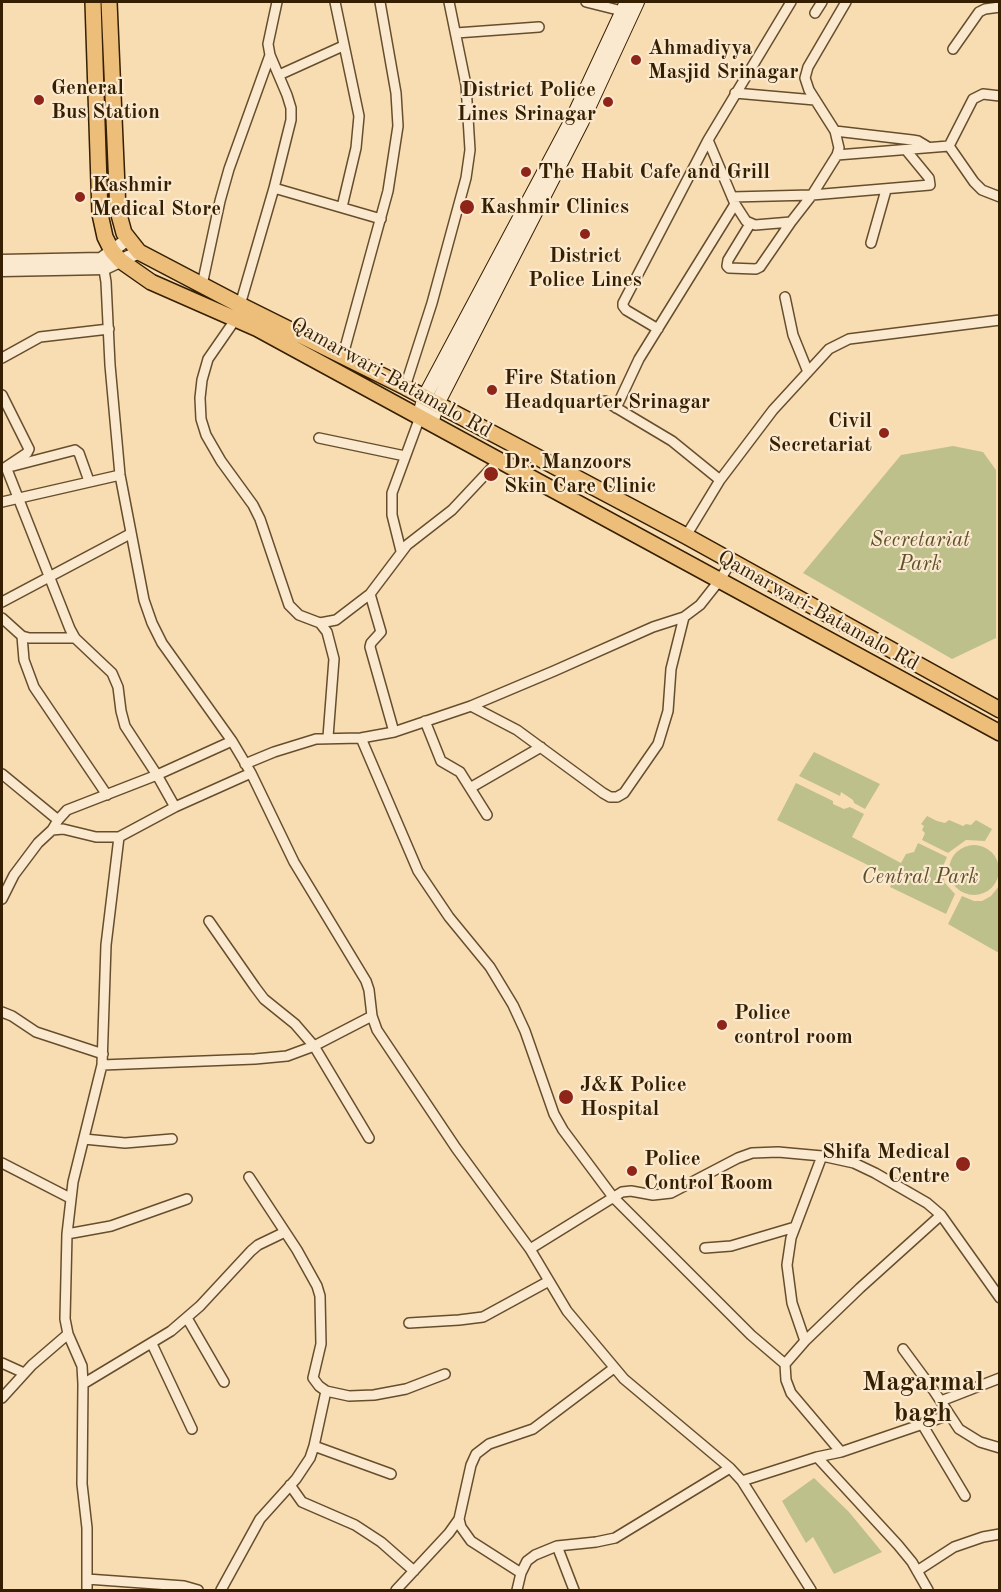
<!DOCTYPE html>
<style>
body{margin:0}
#map{position:relative;width:1001px;height:1592px;overflow:hidden;background:#f8ddb3;font-family:"Old Standard TT",serif}
canvas{display:block}
.frame{position:absolute;inset:0;border:3px solid #351f00;pointer-events:none}
</style>
<div id="map">
<canvas width="1001" height="1592"></canvas>
<div class="frame"></div>
</div>
<script>
const context = document.querySelector('canvas').getContext('2d');
context.lineJoin = 'round';
function paint(path, color) { context.fillStyle = color; context.fill(path, 'evenodd'); }
const poly = rows => new Path2D(rows.map(r => 'M' + r).join(''));
function strokePath(path, color, width, dash) { context.strokeStyle = color; context.lineWidth = width; context.lineCap = dash ? 'butt' : 'round'; context.setLineDash(dash || []); context.stroke(path); }
function label(font, color, halo, rows, align = 'center') {
  context.font = font + ' "Old Standard TT",serif'; context.lineWidth = 4.5; context.setLineDash([]); context.textBaseline = 'middle'; context.strokeStyle = halo; context.fillStyle = color; for (const [text, x, y, turn = 0] of rows) {
    context.save(); context.translate(x, y); context.rotate((+turn || 0) * Math.PI / 180); context.textAlign = isNaN(turn) ? turn : align; if (halo) context.strokeText(text, 0, 0); context.fillText(text, 0, 0); context.restore();
  }
}
paint(poly([
 [953,446,983,452,996,470,996,638,952,659,803,573,901,455],
 [814,752,880,784,865,809,854,803,853,800,841,792,840,796,799,776],
 [796,783,833,801,833,804,844,809,850,807,864,814,852,837,901,863,906,854,914,852,918,843,947,857,944,864,943,876,945,883,955,894,946,914,890,887,894,878,777,820],
 [927,816,937,821,945,823,949,820,963,826,966,824,971,825,976,820,992,829,985,841,966,840,948,853,922,840,925,833,922,830,924,826,921,824],
 '949 870a25 25 0 1 1 50 0a25 25 0 1 1-50 0Z',
 [999,886,999,953,948,924,962,896,974,901,982,901,991,896],
 [814,1478,849,1512,882,1552,834,1574,813,1537,806,1543,782,1501]
]), '#bec08b');
const minor = poly([
 [335,2,359,116,356,148,342,207],
 [586,2,622,11],
 [815,13,822,2],
 [456,33,539,27],
 [953,49,979,12,985,9,1000,7],
 [279,75,343,46],
 [735,93,815,100],
 [1000,96,983,94,973,99,949,146,974,182,982,190,1000,197],
 [835,131,912,140,918,141,928,147],
 [708,140,735,204,746,221,755,225,791,222,812,195,837,155,839,148,835,131,809,90,805,78,808,67,846,2],
 [837,155,949,146],
 [274,188,381,219],
 [732,197,812,195,930,185,929,178,906,150],
 [750,224,728,260,727,266,729,268,756,269,760,267,791,222],
 [871,243,886,190],
 [103,264,106,282,110,365,120,475,144,600,152,623,162,643,232,741,251,773,294,862,366,981,369,990,372,1016,377,1030,456,1148,530,1249,567,1311,624,1379,730,1468,742,1481,811,1590],
 [202,285,220,201,229,169,270,55],
 [785,297,793,335,808,372],
 [240,305,274,188,291,120,291,108,287,95,270,55,268,44,277,2],
 [235,320,208,359,202,380,200,398,201,419,206,435,221,461,253,505,260,519,289,605,299,615,320,623,327,632,334,659,328,737],
 [658,329,626,310,623,306,623,303,708,140,791,2],
 [343,355,388,191,398,126,396,93,380,2],
 [2,358,40,337,109,329],
 [405,387,432,303,466,178,470,150,466,85,449,2],
 [2,395,29,449,27,453,6,467,70,629,75,638,112,673,118,687,121,711,125,726,157,775,175,807],
 [605,401,672,441,720,480],
 [616,408,639,359,735,204],
 [319,438,405,456],
 [13,466,75,450,79,453,89,481],
 [2,502,120,475],
 [686,536,720,480,773,410,829,349,849,339,1000,320],
 [401,551,392,515,392,493,420,417],
 [2,602,130,534],
 [2,618,22,636,29,638,75,638],
 [320,623,336,620,370,594],
 [22,636,24,660,34,687,107,795],
 [471,706,517,730,603,793,610,797,617,797,624,793,658,744,668,711,671,669,684,617],
 [425,721,441,761,460,772,487,815],
 [394,732,370,647,371,643,381,632,370,594,407,545,452,510,498,461],
 [361,738,418,871,449,917,490,967,513,1005,525,1031,554,1114,563,1130,613,1197,751,1335,785,1364],
 [245,764,274,752,316,739,361,738,394,732,471,706,554,671,653,627,684,617,700,605,719,581,731,562],
 [2,774,58,820],
 [470,788,541,747],
 [52,830,58,820,67,810,157,775,232,741],
 [2,899,14,875,38,843,52,830,63,829,96,837,119,837,175,807,251,773],
 [209,921,255,987,264,999,295,1024,314,1046,369,1138],
 [2,1012,12,1016,36,1032,103,1054],
 [102,1065,255,1059,287,1056,314,1046,372,1016],
 [84,1139,125,1143,172,1139],
 [2,1163,70,1198],
 [67,1234,111,1226,187,1199],
 [705,1248,731,1246,795,1227],
 [530,1249,622,1192,631,1191,653,1195,671,1193,738,1158,752,1153,778,1152,822,1156,854,1163,875,1173,927,1203,941,1215,1000,1298],
 [187,1318,224,1382],
 [409,1323,459,1320,483,1317,549,1281],
 [805,1341,792,1303,787,1265,791,1238,822,1156],
 [152,1344,192,1429],
 [903,1349,934,1391,959,1429,980,1442,1000,1448],
 [2,1363,24,1373],
 [83,1384,171,1331,200,1306,251,1251,258,1245,285,1232],
 [326,1391,349,1396,374,1395,406,1389,445,1374],
 [2,1398,32,1365,68,1334],
 [941,1401,1000,1378],
 [922,1424,965,1496],
 [314,1446,391,1474],
 [841,1452,791,1393,786,1380,785,1364,805,1341,860,1288,941,1215],
 [817,1457,898,1545,912,1562,928,1590],
 [742,1481,817,1457,841,1452,949,1415],
 [290,1485,302,1502,355,1525,381,1542,414,1571],
 [459,1519,461,1527,471,1541,521,1573],
 [557,1546,574,1590],
 [917,1571,954,1547,983,1537,1000,1534],
 [87,1579,184,1586,198,1590],
 [87,1590,87,1528,82,1484,83,1384,82,1366,68,1334,65,1319,67,1234,73,1182,102,1065,106,945,119,837],
 [221,1590,260,1519,296,1479,310,1458,314,1446,326,1391,319,1386,313,1378,321,1344,320,1296,317,1286,297,1250,249,1177],
 [396,1590,449,1533,459,1519,471,1465,476,1454,489,1444,533,1429,614,1368],
 [517,1590,521,1573,527,1561,535,1555,557,1546,596,1542,615,1538,730,1468]
]);
const tertiary = poly([
 [2,261,101,259,128,239],
 [2,270,105,268,139,252]
]);
const secondary = poly([
 [420,417,424,398,573,118,627,2],
 [431,423,437,404,582,121,637,2]
]);
const primary = poly([
 [93,2,100,214,105,237,112,251,121,261,151,282,258,329,291,347,1000,733],
 [109,2,118,211,124,233,139,252,240,305,405,387,686,536,1000,710]
]);
strokePath(minor, '#664e2d', 12);
strokePath(tertiary, '#664e2d', 15);
strokePath(secondary, '#351f00', 16);
strokePath(primary, '#351f00', 18);
strokePath(minor, '#fae9ce', 9);
strokePath(tertiary, '#fae9ce', 12);
strokePath(secondary, '#fae9ce', 14);
strokePath(primary, '#ecbe7a', 15);
for (const [x, y, r, color] of [
 [636,60,6,"#8f2418"],
 [39,100,6,"#8f2418"],
 [608,102,6,"#8f2418"],
 [526,172,6,"#8f2418"],
 [80,197,6,"#8f2418"],
 [467,207,8,"#8f2418"],
 [585,234,6,"#8f2418"],
 [492,390,6,"#8f2418"],
 [884,433,6,"#8f2418"],
 [491,474,8,"#8f2418"],
 [722,1025,6,"#8f2418"],
 [566,1097,8,"#8f2418"],
 [963,1164,8,"#8f2418"],
 [632,1171,6,"#8f2418"]
]) { const dot = new Path2D(); dot.arc(x, y, r, 0, 2 * Math.PI); context.fillStyle = color; context.fill(dot); strokePath(dot, '#fae9ce', 2); }
label('bold 21px', '#351f00', '#fae9ce', [
 ["Ahmadiyya",648,48],
 ["Masjid Srinagar",648,72],
 ["General",51,88],
 ["Bus Station",51,112],
 ["District Police",596,90,"right"],
 ["Lines Srinagar",596,114,"right"],
 ["The Habit Cafe and Grill",538,172],
 ["Kashmir",92,185],
 ["Medical Store",92,209],
 ["Kashmir Clinics",480,207],
 ["District",585,256,"center"],
 ["Police Lines",585,280,"center"],
 ["Fire Station",504,378],
 ["Headquarter Srinagar",504,402],
 ["Civil",872,421,"right"],
 ["Secretariat",872,445,"right"],
 ["Dr. Manzoors",504,462],
 ["Skin Care Clinic",504,486],
 ["Police",734,1013],
 ["control room",734,1037],
 ["J&K Police",580,1085],
 ["Hospital",580,1109],
 ["Shifa Medical",950,1152,"right"],
 ["Centre",950,1176,"right"],
 ["Police",644,1159],
 ["Control Room",644,1183]
], 'left');
label('21px', '#351f00', '#fae9ce', [
 ["Qamarwari-Batamalo Rd",391,378,29],
 ["Qamarwari-Batamalo Rd",818,611,29]
]);
label('italic 21px', '#5e4f2a', '#fae9ce', [
 ["Secretariat",920,540],
 ["Park",920,564],
 ["Central Park",920,877]
]);
label('bold 27px', '#351f00', '#fae9ce', [
 ["Magarmal",923,1383],
 ["bagh",923,1414]
]);
</script>
